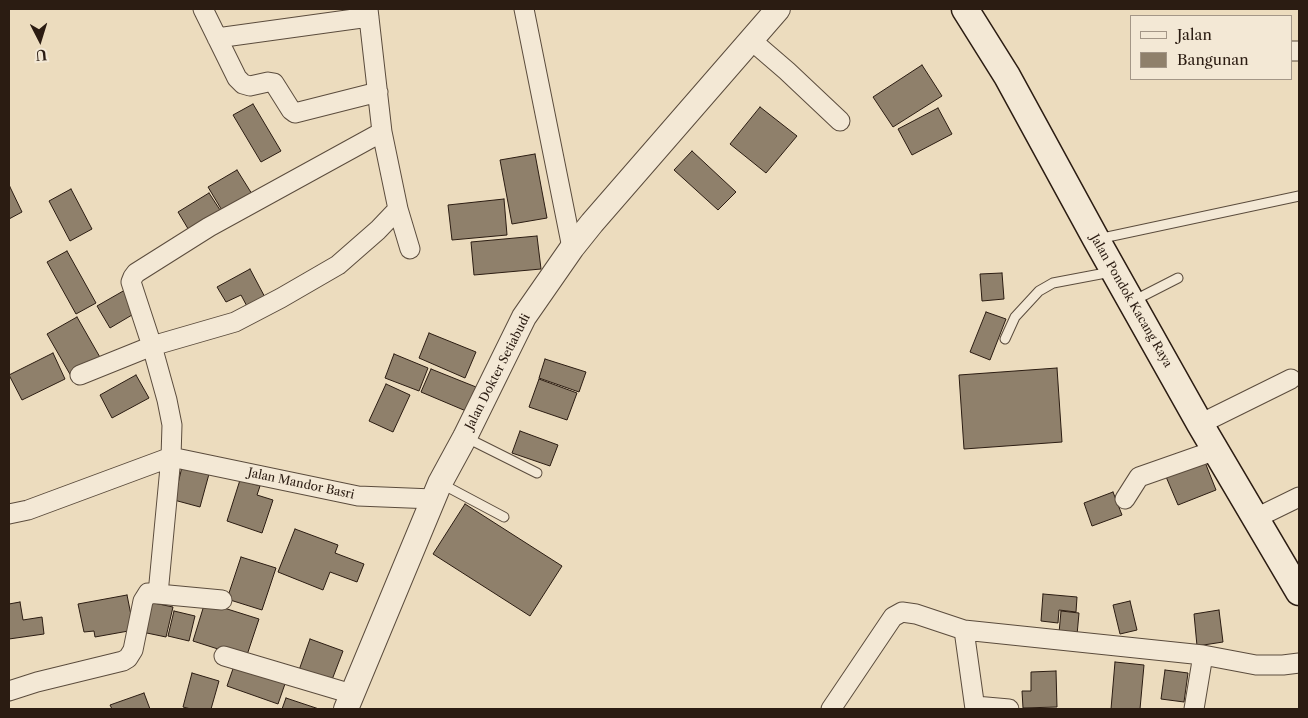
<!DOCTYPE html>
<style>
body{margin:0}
#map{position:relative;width:1308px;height:718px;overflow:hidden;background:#ecdcbe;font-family:"Libre Caslon Text",serif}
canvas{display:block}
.frame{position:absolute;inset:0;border:10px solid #2b1c12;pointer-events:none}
.legend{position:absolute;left:1130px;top:15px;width:162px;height:65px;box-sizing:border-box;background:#f3e8d5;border:1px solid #a39687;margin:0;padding:6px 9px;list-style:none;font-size:15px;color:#2b1c12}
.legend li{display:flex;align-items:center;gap:10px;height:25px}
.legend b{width:25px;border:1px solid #a39687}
.north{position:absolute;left:15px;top:15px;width:50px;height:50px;-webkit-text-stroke:4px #f3e8d5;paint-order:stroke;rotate:175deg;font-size:14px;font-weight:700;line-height:20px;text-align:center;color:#2b1c12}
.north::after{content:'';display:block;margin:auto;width:18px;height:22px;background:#2b1c12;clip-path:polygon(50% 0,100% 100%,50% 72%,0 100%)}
</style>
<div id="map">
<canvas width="1308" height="718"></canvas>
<div class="frame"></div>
<ul class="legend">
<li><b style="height:6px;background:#f3e8d5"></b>Jalan</li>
<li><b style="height:14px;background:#8f806b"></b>Bangunan</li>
</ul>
<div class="north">U</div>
</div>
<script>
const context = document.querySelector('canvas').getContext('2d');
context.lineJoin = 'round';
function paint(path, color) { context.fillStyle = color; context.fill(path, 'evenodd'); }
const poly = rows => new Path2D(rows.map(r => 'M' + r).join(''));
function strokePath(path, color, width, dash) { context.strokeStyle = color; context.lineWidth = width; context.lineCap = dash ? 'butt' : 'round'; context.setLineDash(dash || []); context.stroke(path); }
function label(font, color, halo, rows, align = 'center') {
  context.font = font + ' "Libre Caslon Text",serif'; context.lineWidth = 4.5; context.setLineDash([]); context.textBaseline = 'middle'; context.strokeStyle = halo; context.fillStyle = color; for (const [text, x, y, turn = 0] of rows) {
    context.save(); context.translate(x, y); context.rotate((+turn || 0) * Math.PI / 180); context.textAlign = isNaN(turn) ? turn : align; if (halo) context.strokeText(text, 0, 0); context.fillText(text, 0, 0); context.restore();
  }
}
const building = poly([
 [922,65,942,96,893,127,873,97,922,65],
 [253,104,281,151,261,162,233,115,253,104],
 [760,107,797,136,766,173,730,144,760,107],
 [938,108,952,134,912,155,898,129,938,108],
 [692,151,736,192,718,210,674,170,692,151],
 [535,154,547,218,512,224,500,160,535,154],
 [237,170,252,194,223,212,208,187,237,170],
 [10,187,22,212,9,219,9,188,10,187],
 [71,189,92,229,70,241,49,201,71,189],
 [209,193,222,213,190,232,178,212,209,193],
 [504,199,507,235,452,240,448,205,504,199],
 [537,236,541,269,474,275,471,242,537,236],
 [67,251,96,303,76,314,47,262,67,251],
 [250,269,268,303,250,312,241,295,226,302,217,287,250,269],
 [1002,273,1004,299,982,301,980,274,1002,273],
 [125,290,137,312,110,328,97,306,125,290],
 [986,312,1006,319,990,360,970,352,986,312],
 [77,317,101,359,71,376,47,334,77,317],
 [429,333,476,352,465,378,419,358,429,333],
 [53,353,65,379,22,400,9,375,53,353],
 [394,354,428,368,419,391,385,378,394,354],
 [545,359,586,372,579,392,539,378,545,359],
 [1057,368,1062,442,964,449,959,375,1057,368],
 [431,369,476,387,466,411,421,392,431,369],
 [136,375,149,398,112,418,100,395,136,375],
 [539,379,577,393,567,420,529,407,539,379],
 [386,384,410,395,393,432,369,421,386,384],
 [520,431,558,445,550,466,512,453,520,431],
 [1203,457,1216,490,1178,505,1164,472,1203,457],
 [182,467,209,474,200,507,174,500,182,467],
 [240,480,260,486,257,495,273,500,262,533,227,521,240,480],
 [1113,492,1122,515,1092,526,1084,503,1113,492],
 [465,504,562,566,530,616,433,554,465,504],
 [295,529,338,545,335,553,364,564,357,582,330,572,323,590,278,572,295,529],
 [241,557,276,568,262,610,227,599,241,557],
 [1043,594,1077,597,1076,612,1059,610,1058,623,1041,621,1043,594],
 [127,595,134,630,95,637,94,631,84,632,78,604,127,595],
 [1130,601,1137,630,1120,634,1113,605,1130,601],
 [20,602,23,620,42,617,44,634,9,639,9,604,20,602],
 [149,602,173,607,166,637,142,632,149,602],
 [205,602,259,619,246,658,193,641,205,602],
 [1219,610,1223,642,1197,646,1194,614,1219,610],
 [174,611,195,616,189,641,168,636,174,611],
 [1061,611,1079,613,1077,635,1059,633,1061,611],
 [310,639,343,651,330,685,298,673,310,639],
 [1115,662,1144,665,1140,709,1111,709,1115,662],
 [235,663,286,681,278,704,227,686,235,663],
 [1165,670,1188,673,1184,702,1161,699,1165,670],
 [1056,671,1057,707,1023,708,1022,691,1031,691,1031,672,1056,671],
 [192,673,219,681,211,709,191,709,183,707,192,673],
 [144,693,150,709,112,709,110,705,144,693],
 [286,698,319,709,282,709,286,698]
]);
paint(building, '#8f806b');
strokePath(building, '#2b1c12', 1);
const service = poly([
 [1098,239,1299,196],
 [1133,301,1178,278],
 [1005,339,1015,317,1039,291,1053,283,1111,272],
 [465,437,537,473],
 [440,483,504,517]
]);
const minor = poly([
 [203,9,237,78,243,84,250,86,268,82,274,83,291,110,295,113,378,92],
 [368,9,382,132,398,209,410,249],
 [524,9,572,248],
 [217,38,369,17],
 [751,40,787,71,840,121],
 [1292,51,1299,51],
 [80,375,152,346,235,322,281,298,338,265,378,230,398,209],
 [1200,424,1291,379],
 [171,457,358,496,433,499],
 [1125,499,1139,477,1216,450],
 [9,514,28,510,171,457],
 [1256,518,1299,497],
 [158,594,222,600],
 [964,630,975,709],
 [224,656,352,694],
 [9,691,37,682,123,661,128,658,133,650,143,601,148,593,158,594,171,457,172,425,167,400,152,346,131,282,133,277,136,273,209,227,382,132],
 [975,706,1009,709],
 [831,709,893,617,902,612,916,614,964,630,1203,655,1256,665,1283,665,1299,663],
 [1194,709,1203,655]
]);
const tertiary = poly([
 [346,709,440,483,465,437,524,317,572,248,592,223,778,9]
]);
const secondary = poly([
 [965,9,1007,76,1096,239,1200,424,1299,592]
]);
strokePath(service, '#5b4c3d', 11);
strokePath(minor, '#5b4c3d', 21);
strokePath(tertiary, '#5b4c3d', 26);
strokePath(secondary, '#2b1c12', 29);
strokePath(service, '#f3e8d5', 9);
strokePath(minor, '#f3e8d5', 19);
strokePath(tertiary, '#f3e8d5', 24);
strokePath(secondary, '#f3e8d5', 26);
label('12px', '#2b1c12', '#f3e8d5', [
 ["Jalan Pondok Kacang Raya",1131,301,60],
 ["Jalan Dokter Setiabudi",498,372,-63],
 ["Jalan Mandor Basri",301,484,12]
]);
</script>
